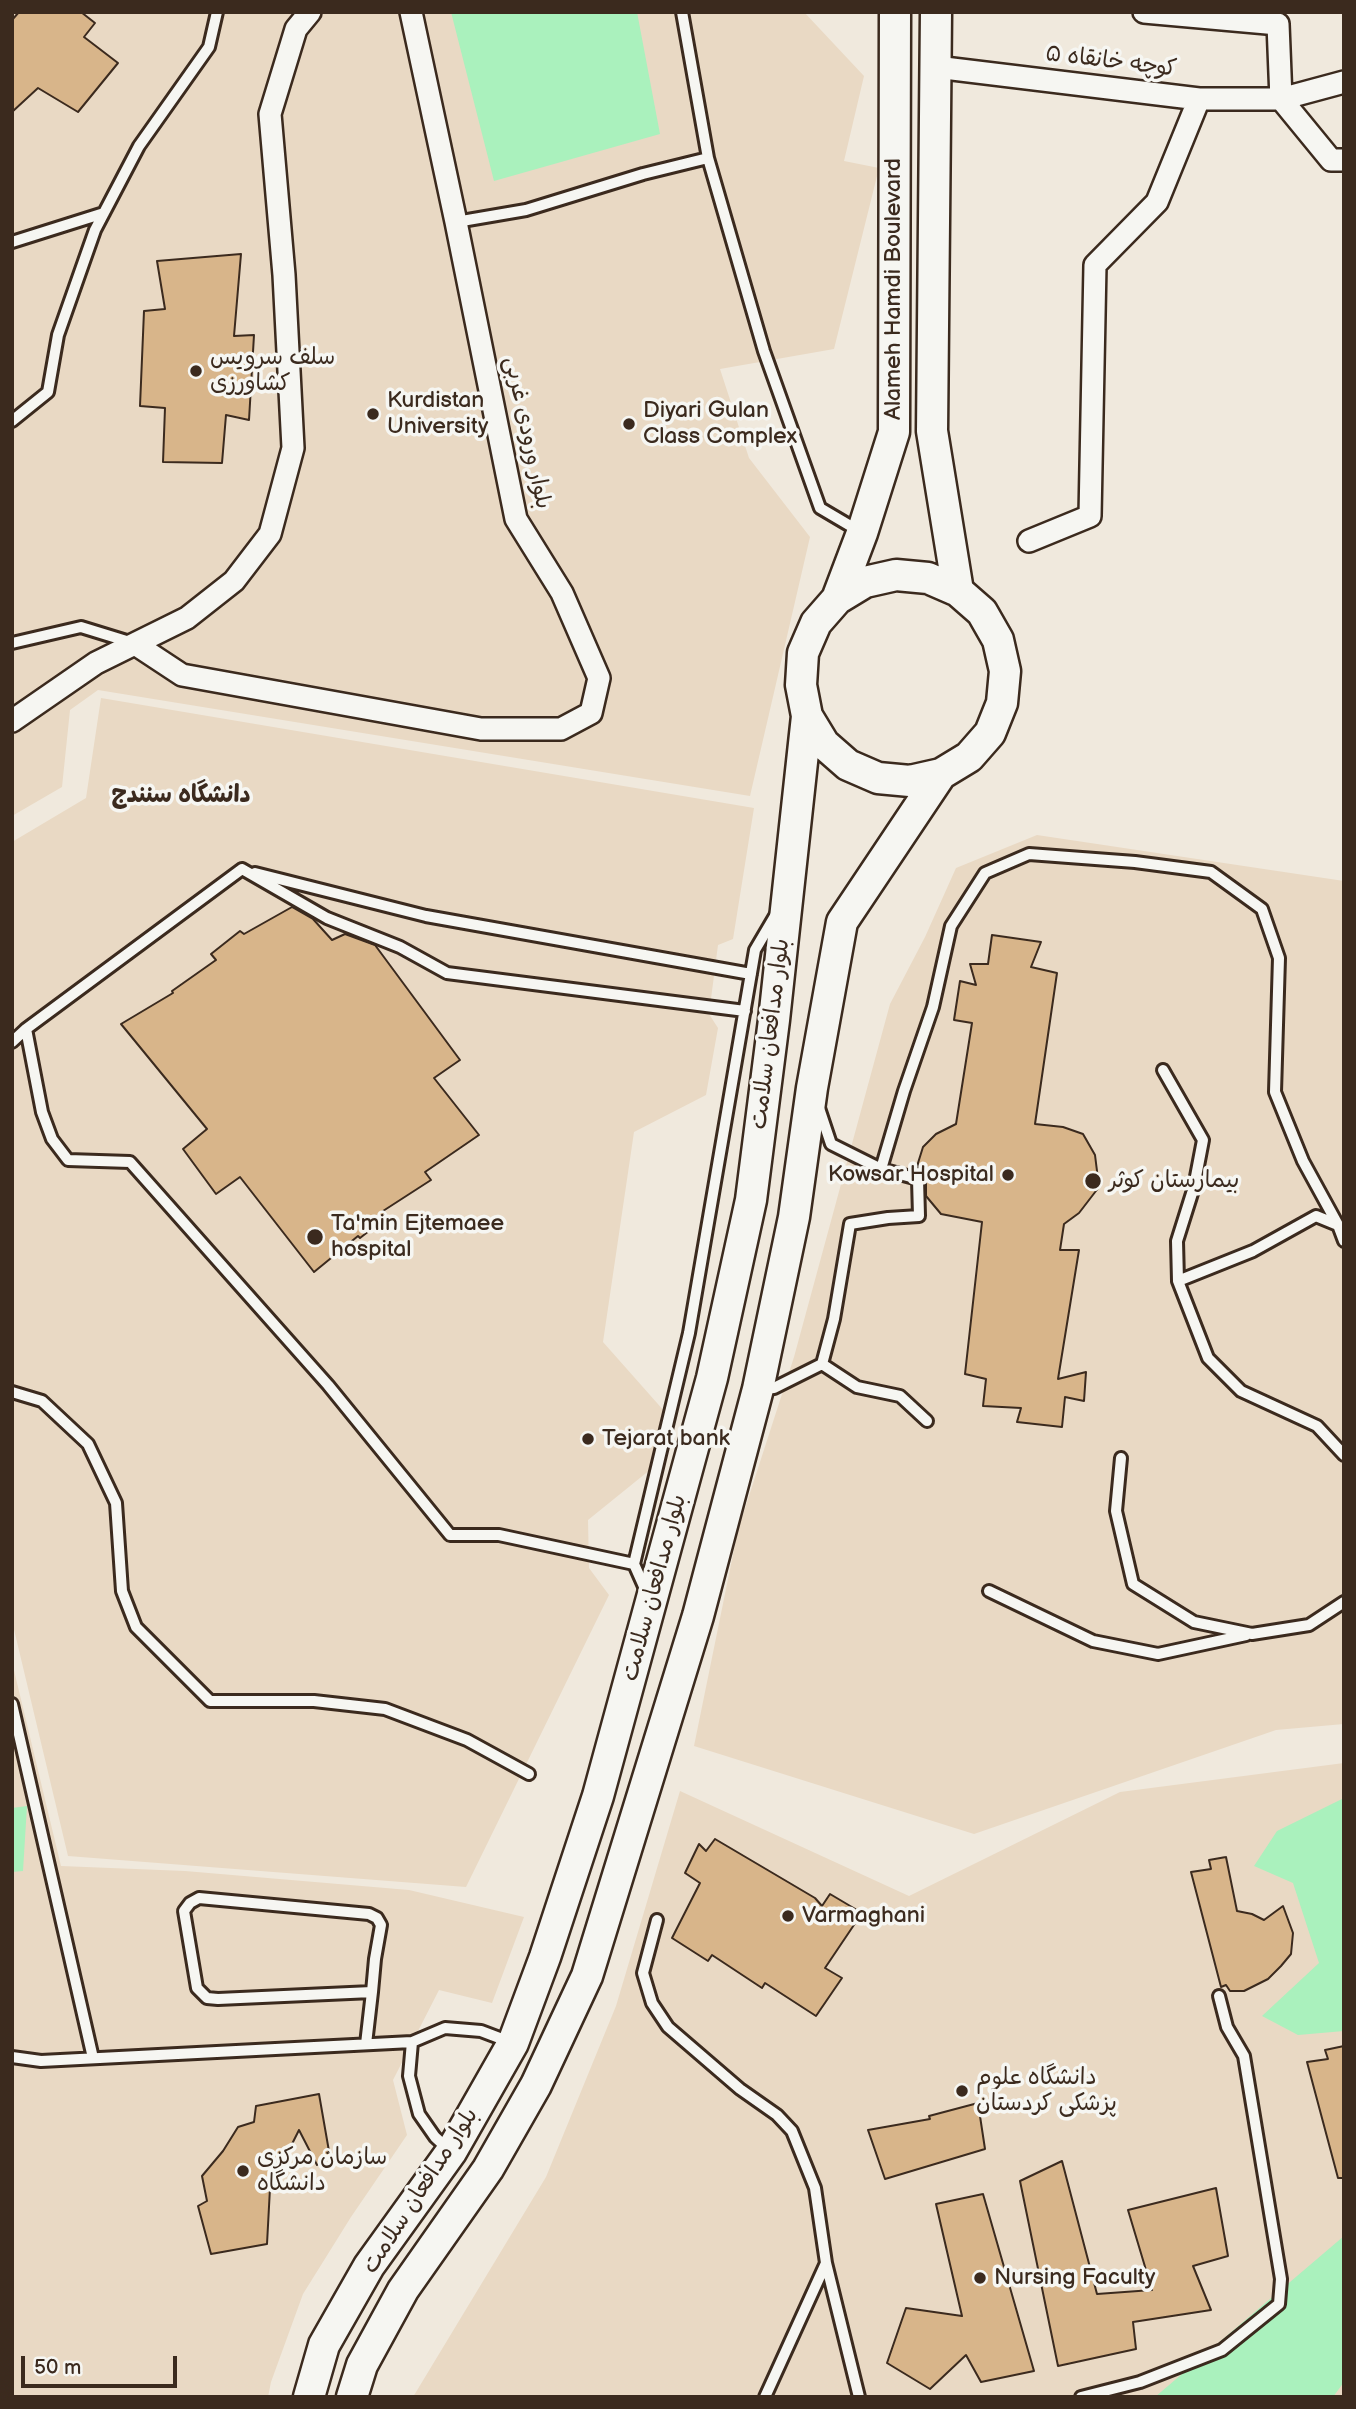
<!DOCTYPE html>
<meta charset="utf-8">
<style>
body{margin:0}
#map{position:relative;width:1356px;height:2409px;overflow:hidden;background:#f0e9dd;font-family:"Balsamiq Sans",sans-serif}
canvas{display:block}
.frame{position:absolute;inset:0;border:14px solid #3b2a1e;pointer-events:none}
.scale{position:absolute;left:21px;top:2356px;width:156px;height:32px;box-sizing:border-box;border:4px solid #3b2a1e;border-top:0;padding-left:9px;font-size:21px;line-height:24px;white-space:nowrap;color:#3b2a1e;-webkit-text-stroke:5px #f6f6f2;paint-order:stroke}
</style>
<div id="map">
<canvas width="1356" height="2409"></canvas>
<div class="frame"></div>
<div class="scale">50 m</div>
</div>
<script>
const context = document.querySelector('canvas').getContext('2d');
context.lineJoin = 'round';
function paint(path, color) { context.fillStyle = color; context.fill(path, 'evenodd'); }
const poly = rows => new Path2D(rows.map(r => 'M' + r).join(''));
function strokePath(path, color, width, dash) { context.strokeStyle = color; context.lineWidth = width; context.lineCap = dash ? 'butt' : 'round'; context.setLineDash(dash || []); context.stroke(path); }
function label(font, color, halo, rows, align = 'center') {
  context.font = font + ' "Balsamiq Sans","Playpen Sans Arabic",sans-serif'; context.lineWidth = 7; context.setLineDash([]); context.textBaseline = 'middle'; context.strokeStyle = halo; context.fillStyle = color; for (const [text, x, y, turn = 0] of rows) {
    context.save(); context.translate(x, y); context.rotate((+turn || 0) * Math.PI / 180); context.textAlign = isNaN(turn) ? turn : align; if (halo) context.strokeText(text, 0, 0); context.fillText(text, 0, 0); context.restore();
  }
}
paint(poly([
 [12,12,804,12,864,76,844,161,879,168,834,349,720,369,749,458,810,537,750,796,98,690,70,710,62,787,12,816],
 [101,698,754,808,733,939,718,945,709,1014,718,1028,706,1095,634,1132,603,1342,665,1412,656,1465,588,1520,589,1568,609,1595,466,1887,68,1856,12,1621,12,842,86,798],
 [1037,835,1344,881,1344,1724,1276,1730,974,1834,694,1746,738,1530,794,1357,890,1004,925,937,956,868],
 [12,1662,61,1866,185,1871,409,1890,524,1917,492,2003,439,1990,393,2080,407,2135,351,2217,303,2294,271,2382,268,2397,12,2397],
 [1344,1763,1344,2397,413,2397,546,2177,616,2006,680,1791,909,1896,1120,1792]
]), '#e9d9c4');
paint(poly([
 [451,12,637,12,660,134,494,181],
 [1344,1798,1344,2031,1298,2035,1262,2016,1319,1963,1293,1883,1254,1866,1277,1831],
 [27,1806,23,1871,12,1872,12,1808],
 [1344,2236,1344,2382,1333,2397,1155,2397]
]), '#aaf1bd');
const building = poly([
 [19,12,81,12,95,23,84,37,118,63,78,112,38,88,12,112,12,20,19,12],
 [241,254,234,336,254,335,249,420,226,415,222,463,163,462,165,408,140,406,144,311,165,309,157,261,241,254],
 [292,907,313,919,332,940,345,934,375,945,460,1060,434,1078,479,1135,425,1172,431,1180,383,1211,387,1217,360,1238,358,1236,314,1272,240,1177,216,1194,183,1149,207,1129,121,1024,173,993,172,991,216,960,211,954,240,931,244,934,292,907],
 [992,935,1041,942,1031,967,1057,973,1035,1124,1063,1127,1083,1134,1095,1155,1099,1187,1079,1213,1064,1224,1060,1250,1079,1250,1058,1379,1086,1372,1084,1401,1065,1397,1062,1427,1017,1422,1021,1408,983,1406,986,1379,965,1374,982,1222,941,1214,926,1196,926,1178,924,1174,918,1171,918,1163,923,1147,936,1134,956,1124,972,1023,954,1020,960,981,976,985,970,964,988,964,992,935],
 [715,1839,815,1898,822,1906,830,1894,862,1913,825,1968,842,1978,816,2016,765,1983,762,1988,712,1955,708,1961,672,1938,700,1883,685,1873,699,1844,706,1851,715,1839],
 [1226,1857,1237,1911,1252,1914,1264,1920,1283,1906,1293,1933,1291,1954,1281,1966,1268,1979,1244,1991,1230,1991,1226,1985,1221,1987,1191,1872,1211,1869,1209,1860,1226,1857],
 [1344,2046,1344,2178,1338,2178,1307,2062,1328,2059,1325,2050,1344,2046],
 [319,2094,330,2157,317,2165,299,2130,270,2188,267,2244,211,2254,198,2206,207,2201,202,2176,223,2151,238,2127,254,2122,256,2106,319,2094],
 [978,2103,985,2149,885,2179,868,2130,930,2119,929,2116,978,2103],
 [1062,2161,1097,2294,1152,2290,1128,2210,1216,2188,1228,2256,1193,2266,1211,2310,1133,2322,1136,2349,1058,2366,1020,2181,1062,2161],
 [983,2194,1034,2371,981,2382,966,2355,930,2389,887,2363,906,2308,962,2316,936,2204,983,2194]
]);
paint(building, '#d8b58a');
strokePath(building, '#3b2a1e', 2);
const lane = poly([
 [682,12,708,158,764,351,820,508,859,531],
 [456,222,526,210,643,174,708,158],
 [12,242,104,213],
 [12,421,48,392,58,335,95,230,139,146,209,47,217,12],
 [12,643,81,627,133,643],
 [242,869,26,1029,42,1112,52,1139,68,1160,130,1162,328,1385,450,1535,499,1535,634,1564],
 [242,869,327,918,400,947,447,973,745,1011],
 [255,873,426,916,751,974],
 [12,1042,26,1029],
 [1163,1070,1203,1140,1194,1187,1177,1241,1178,1281,1208,1358,1241,1391,1317,1426,1344,1455],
 [881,1169,904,1091,933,1007,951,926,985,873,1029,854,1135,862,1211,872,1262,909,1279,958,1275,1092,1303,1161,1338,1225],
 [1178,1281,1253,1251,1316,1216,1338,1225,1344,1241],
 [822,1364,857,1387,900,1396,927,1421],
 [761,1389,774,1388,822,1364,834,1319,850,1224,888,1218,919,1216,918,1179,881,1169,831,1144,819,1108],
 [12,1392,42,1401,88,1444,116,1503,122,1591,136,1627,210,1701,314,1701,385,1709,467,1740,529,1774],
 [1121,1458,1116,1511,1133,1584,1194,1622,1252,1634,1309,1625,1344,1602],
 [646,1591,634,1564,689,1333,755,950,775,916],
 [989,1591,1093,1641,1158,1654,1246,1635],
 [12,1704,93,2058],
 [657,1920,643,1973,652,2003,668,2027,740,2089,777,2115,792,2131,815,2188,826,2263,859,2397],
 [366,2044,372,1992,375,1959,381,1925,377,1918,369,1914,199,1898,190,1903,184,1911,197,1988,207,1998,218,1999,372,1992],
 [12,2057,41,2061,412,2042],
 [450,2151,435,2137,419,2114,409,2076,412,2042,445,2028,481,2031,510,2042],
 [765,2397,826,2263],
 [1081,2397,1140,2382,1222,2350,1279,2304,1281,2279,1244,2056,1227,2027,1219,1996]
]);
const street = poly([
 [1144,12,1278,24,1281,99],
 [936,67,1199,99,1281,99,1344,82],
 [1281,99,1331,160,1344,160],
 [1029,541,1090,516,1095,265,1157,202,1199,99],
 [135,644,182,675,481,729,561,729,591,713,599,678,562,593,516,519,456,222,411,12],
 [12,721,96,663,187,618,234,581,270,534,293,448,284,275,270,114,296,29,310,12]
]);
const secondary = poly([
 [936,12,932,431,958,591],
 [837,599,865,582,896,575,928,578,958,591,982,612,998,640,1005,671,1002,703,990,733,969,757,941,774,910,781,878,778,848,765,824,744,807,716,801,685,803,653,816,623,837,599,862,533,894,432,895,12],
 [309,2397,324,2345,369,2266,451,2152,513,2043,545,1957,598,1796,712,1378,751,1200,774,1020,807,716],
 [352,2397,362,2365,403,2290,488,2169,536,2085,587,1976,698,1616,758,1389,794,1217,812,1088,842,922,941,774]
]);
strokePath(lane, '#3b2a1e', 16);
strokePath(street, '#3b2a1e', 26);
strokePath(secondary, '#3b2a1e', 35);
strokePath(lane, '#f6f6f2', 10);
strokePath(street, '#f6f6f2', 21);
strokePath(secondary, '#f6f6f2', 30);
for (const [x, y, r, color] of [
 [196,371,7,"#3b2a1e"],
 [373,414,7,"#3b2a1e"],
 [629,424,7,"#3b2a1e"],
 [1008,1175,7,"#3b2a1e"],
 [1093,1181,9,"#3b2a1e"],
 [315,1237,9,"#3b2a1e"],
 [588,1439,7,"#3b2a1e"],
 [788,1916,7,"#3b2a1e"],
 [962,2091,7,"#3b2a1e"],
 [243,2171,7,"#3b2a1e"],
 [980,2278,7,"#3b2a1e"]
]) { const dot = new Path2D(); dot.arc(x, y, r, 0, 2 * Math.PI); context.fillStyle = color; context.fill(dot); strokePath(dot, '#f6f6f2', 2.5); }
label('23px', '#3b2a1e', '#f6f6f2', [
 ["کوچه خانقاه ۵",1111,62,7],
 ["Alameh Hamdi Boulevard",894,289,-90],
 ["بلوار ورودی غربی",527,433,78],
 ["بلوار مدافعان سلامت",771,1034,-83],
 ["بلوار مدافعان سلامت",655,1588,-75],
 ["بلوار مدافعان سلامت",421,2191,-57]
]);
label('23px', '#3b2a1e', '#f6f6f2', [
 ["سلف سرویس",210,358],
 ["کشاورزی",210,384],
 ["Kurdistan",387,401],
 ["University",387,427],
 ["Diyari Gulan",643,411],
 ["Class Complex",643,437],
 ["Kowsar Hospital",994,1175,"right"],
 ["بیمارستان کوثر",1109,1181],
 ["Ta'min Ejtemaee",331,1224],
 ["hospital",331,1250],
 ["Tejarat bank",602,1439],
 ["Varmaghani",802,1916],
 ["دانشگاه علوم",976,2078],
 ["پزشکی کردستان",976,2104],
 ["سازمان مرکزی",257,2158],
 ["دانشگاه",257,2184],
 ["Nursing Faculty",994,2278]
], 'left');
label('bold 24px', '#3b2a1e', '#f6f6f2', [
 ["دانشگاه سنندج",181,796]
]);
</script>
